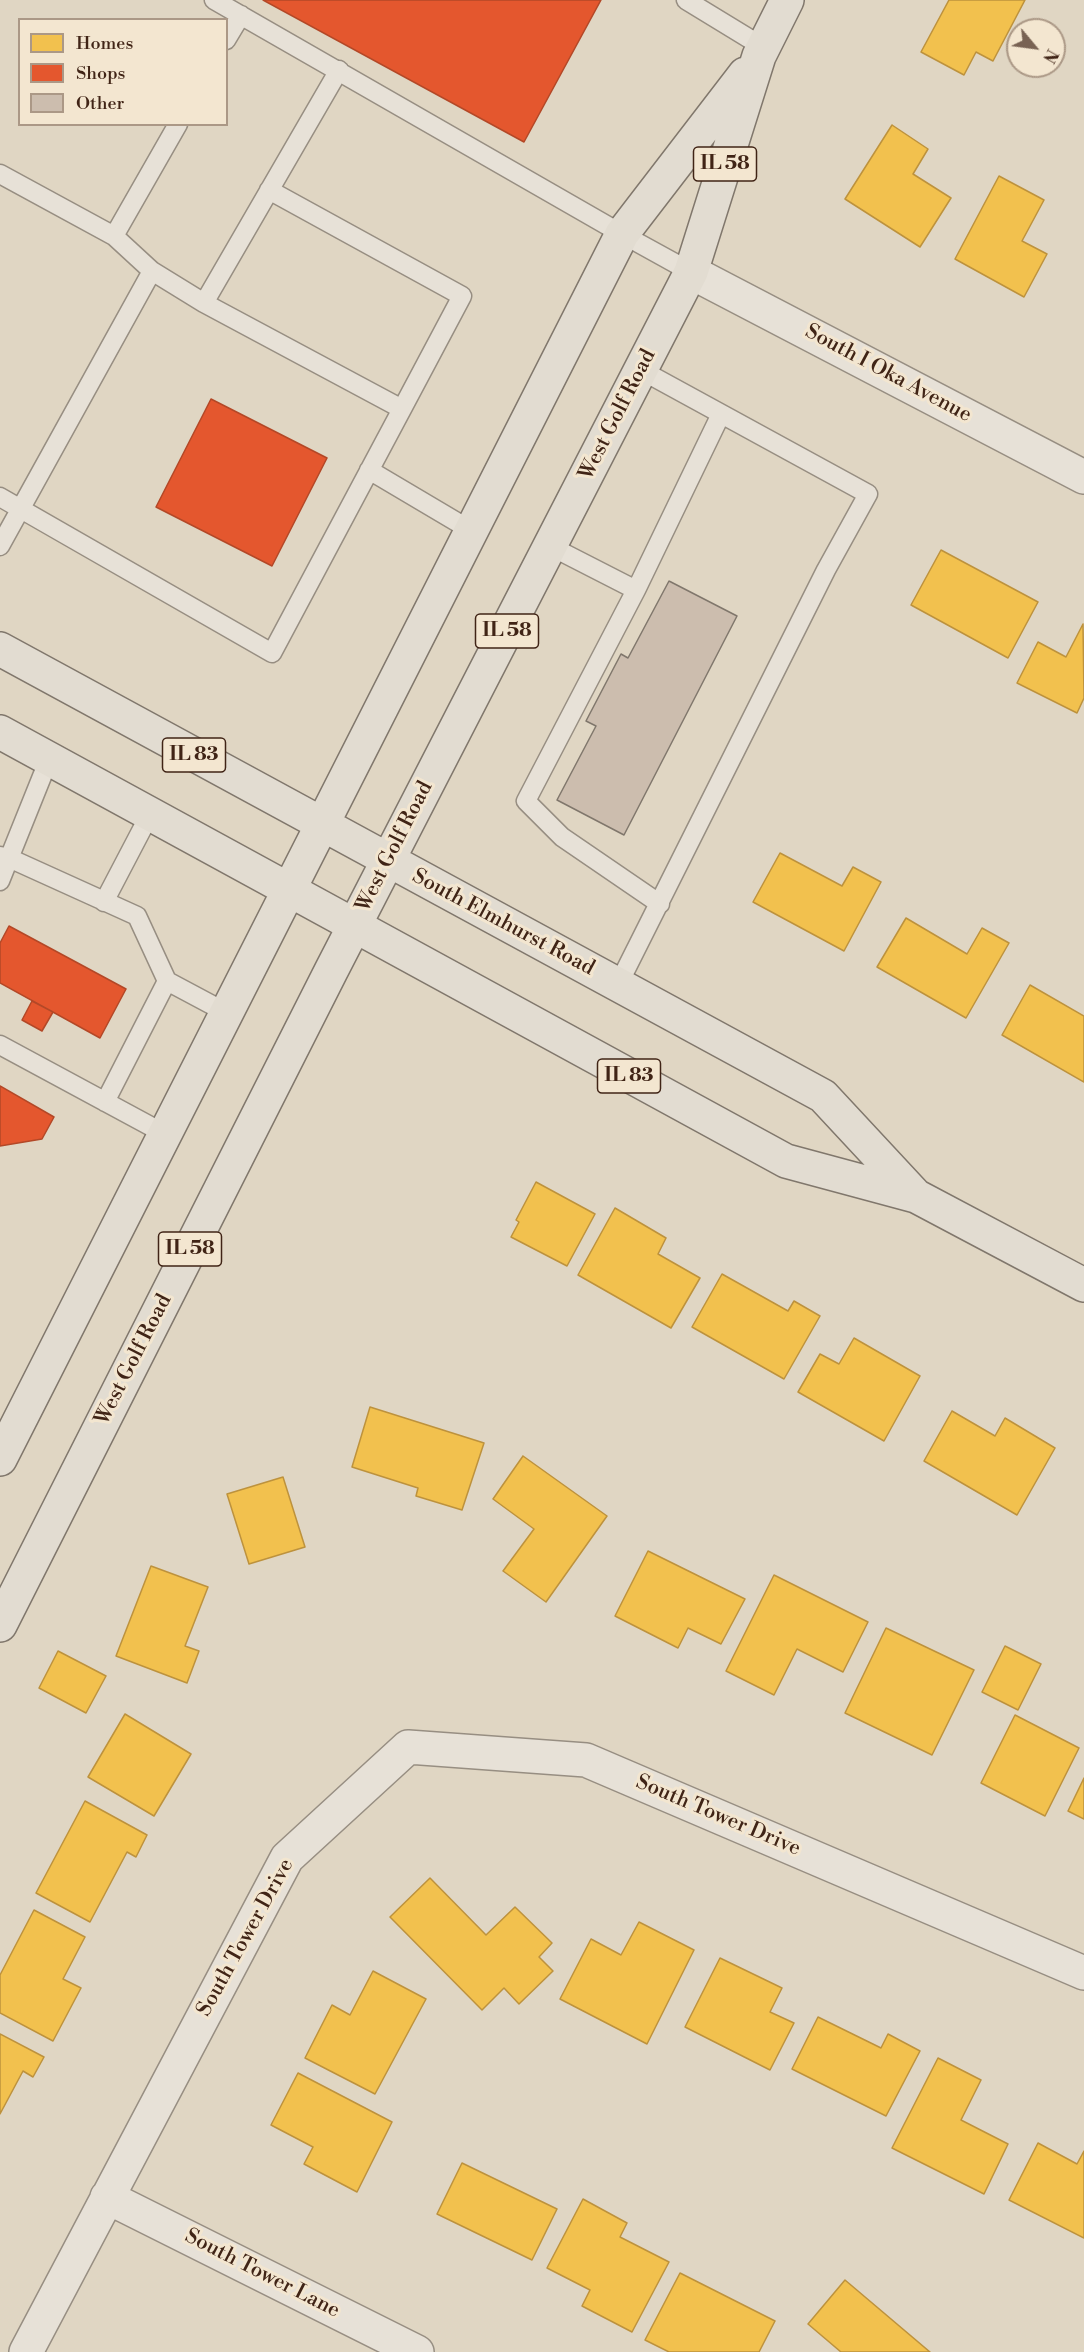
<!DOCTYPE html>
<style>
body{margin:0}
#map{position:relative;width:1084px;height:2352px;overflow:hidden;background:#e0d6c3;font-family:"Libre Bodoni",serif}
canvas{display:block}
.legend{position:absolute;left:18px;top:18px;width:210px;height:108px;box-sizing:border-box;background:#f3e6d0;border:2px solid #ab9886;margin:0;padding:8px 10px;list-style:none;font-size:18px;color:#402416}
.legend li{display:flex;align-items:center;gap:12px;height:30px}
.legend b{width:30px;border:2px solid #ab9886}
.north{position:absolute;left:1006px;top:18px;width:60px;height:60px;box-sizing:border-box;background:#f3e6d0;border:2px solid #ab9886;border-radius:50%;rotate:119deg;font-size:16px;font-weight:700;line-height:24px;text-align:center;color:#402416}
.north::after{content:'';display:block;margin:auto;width:21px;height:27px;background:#786253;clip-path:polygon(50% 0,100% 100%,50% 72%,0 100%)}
</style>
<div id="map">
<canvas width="1084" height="2352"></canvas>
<ul class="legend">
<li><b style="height:16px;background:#f2c14e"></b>Homes</li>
<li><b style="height:16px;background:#e4572e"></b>Shops</li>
<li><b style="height:16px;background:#ccbdae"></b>Other</li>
</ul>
<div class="north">N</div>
</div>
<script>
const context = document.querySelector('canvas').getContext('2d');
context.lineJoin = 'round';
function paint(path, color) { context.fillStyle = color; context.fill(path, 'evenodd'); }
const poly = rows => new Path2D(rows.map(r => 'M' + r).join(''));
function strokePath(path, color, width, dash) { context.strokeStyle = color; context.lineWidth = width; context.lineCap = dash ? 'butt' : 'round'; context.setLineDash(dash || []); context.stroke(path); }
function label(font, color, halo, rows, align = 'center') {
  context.font = font + ' "Libre Bodoni",serif'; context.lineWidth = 6; context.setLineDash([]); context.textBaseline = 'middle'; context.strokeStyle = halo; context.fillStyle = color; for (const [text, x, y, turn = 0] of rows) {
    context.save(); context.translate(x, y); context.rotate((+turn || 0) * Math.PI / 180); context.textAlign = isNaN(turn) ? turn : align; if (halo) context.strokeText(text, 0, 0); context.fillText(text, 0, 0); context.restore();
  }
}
const homes = poly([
 [949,0,1025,0,993,61,976,52,964,75,921,52,949,0],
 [892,125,928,149,913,174,951,198,920,247,845,199,892,125],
 [999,176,1044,200,1022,241,1047,254,1024,297,955,259,999,176],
 [941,550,1038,602,1008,658,911,605,941,550],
 [1083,624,1084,698,1077,713,1017,683,1038,642,1066,657,1083,624],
 [780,853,842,886,853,867,881,882,844,951,753,902,780,853],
 [906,918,967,954,982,928,1009,943,966,1018,877,967,906,918],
 [1030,985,1084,1016,1084,1082,1002,1035,1030,985],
 [536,1182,595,1214,567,1266,511,1237,519,1222,516,1220,536,1182],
 [615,1208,666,1238,658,1254,700,1278,671,1328,578,1275,615,1208],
 [722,1274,788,1311,794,1301,820,1316,784,1379,692,1327,722,1274],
 [854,1338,920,1376,884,1441,798,1392,820,1354,839,1364,854,1338],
 [370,1407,484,1443,462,1510,416,1496,418,1488,352,1467,370,1407],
 [952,1411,995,1436,1005,1418,1055,1448,1017,1515,924,1461,952,1411],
 [523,1456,607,1516,546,1602,503,1571,534,1529,493,1499,523,1456],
 [283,1477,305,1547,249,1564,227,1494,283,1477],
 [648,1551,745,1599,721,1644,688,1628,678,1648,615,1616,648,1551],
 [151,1566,208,1587,185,1646,199,1651,187,1683,116,1656,151,1566],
 [774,1575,868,1622,843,1672,797,1649,774,1695,726,1671,774,1575],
 [886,1628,974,1670,932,1755,845,1713,886,1628],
 [1005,1646,1041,1664,1018,1710,982,1692,1005,1646],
 [58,1651,106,1676,86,1713,39,1688,58,1651],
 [125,1714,191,1754,154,1816,88,1777,125,1714],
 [1015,1715,1079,1748,1045,1816,981,1783,1015,1715],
 [1084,1778,1084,1819,1068,1811,1084,1778],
 [85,1801,147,1835,136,1857,127,1852,90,1922,36,1893,85,1801],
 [430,1878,486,1935,515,1907,552,1943,539,1957,553,1971,519,2004,504,1988,482,2010,390,1917,430,1878],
 [34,1910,85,1937,63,1979,81,1988,53,2041,0,2013,0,1975,34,1910],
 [639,1922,694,1950,647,2044,560,1999,591,1939,621,1955,639,1922],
 [720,1958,782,1988,770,2012,794,2023,770,2070,685,2027,720,1958],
 [373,1971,426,1999,375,2094,305,2058,332,2005,350,2015,373,1971],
 [818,2017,881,2048,888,2034,920,2051,886,2116,792,2069,818,2017],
 [0,2034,44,2057,33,2077,23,2071,0,2114,0,2034],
 [938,2058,981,2080,961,2120,1008,2144,984,2194,892,2148,938,2058],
 [298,2073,392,2122,357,2192,304,2164,313,2147,271,2125,298,2073],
 [1038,2143,1077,2164,1084,2151,1084,2238,1009,2200,1038,2143],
 [462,2163,557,2209,532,2260,437,2214,462,2163],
 [583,2199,627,2223,620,2237,669,2262,632,2332,582,2306,590,2290,547,2268,583,2199],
 [680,2273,775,2321,759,2352,669,2352,645,2340,680,2273],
 [845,2280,930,2352,841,2352,808,2324,845,2280]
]);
paint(homes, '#f2c14e');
strokePath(homes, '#bd923d', 1.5);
const shops = poly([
 [263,0,601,0,524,142,263,0],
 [211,399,327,458,272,566,156,507,211,399],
 [9,926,126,989,100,1038,0,983,0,943,9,926],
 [32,1001,53,1012,42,1031,22,1020,32,1001],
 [0,1086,54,1117,42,1139,0,1146,0,1086]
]);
paint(shops, '#e4572e');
strokePath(shops, '#b34827', 1.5);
const building = poly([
 [669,581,737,616,624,835,557,800,596,726,586,721,621,654,628,658,669,581]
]);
paint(building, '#ccbdae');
strokePath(building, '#80776c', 1.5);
const service = poly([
 [214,0,622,234,691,272],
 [686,0,763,47],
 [226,40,241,15],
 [0,174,114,236,152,271,204,303,402,409,462,296,269,190],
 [114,236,178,124],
 [204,303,339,70],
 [369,470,472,531],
 [0,497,272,653,402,409],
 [0,546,152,271],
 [550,546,636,590,721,414],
 [636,590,526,801,562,837,660,904],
 [0,856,9,858,137,916,167,981],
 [0,881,49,759],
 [104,902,150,814],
 [618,985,826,570,868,494,641,370],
 [0,1045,165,1134],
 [105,1102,167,981,227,1013]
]);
const minor = poly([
 [691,272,1084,477],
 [107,2197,417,2352],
 [26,2352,287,1858,408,1747,586,1760,1084,1973]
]);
const primary = poly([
 [0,649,823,1096,916,1196],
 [0,732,786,1161,916,1196,1084,1285],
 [0,1459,622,234,745,74],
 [0,1625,331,971,691,272,759,56,787,0]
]);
strokePath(service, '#978e82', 21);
strokePath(minor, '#978e82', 36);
strokePath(primary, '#80776c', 36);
strokePath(service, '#e7e1d7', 18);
strokePath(minor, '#e7e1d7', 33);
strokePath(primary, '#e2dcd1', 33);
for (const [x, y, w] of [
 [725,164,63],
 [507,631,63],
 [194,755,63],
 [629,1076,63],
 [190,1249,63]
]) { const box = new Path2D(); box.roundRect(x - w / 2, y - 17, w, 34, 4.5); context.fillStyle = '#f3e6d0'; context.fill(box); strokePath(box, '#402416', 1.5); }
label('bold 20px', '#402416', null, [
 ["IL 58",725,164],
 ["IL 58",507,631],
 ["IL 83",194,755],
 ["IL 83",629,1076],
 ["IL 58",190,1249]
]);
label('21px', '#402416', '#f3e6d0', [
 ["South I Oka Avenue",888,374,28],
 ["West Golf Road",618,415,-63],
 ["West Golf Road",395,847,-63],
 ["South Elmhurst Road",503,923,28],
 ["West Golf Road",134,1360,-63],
 ["South Tower Drive",718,1816,23],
 ["South Tower Drive",246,1938,-61],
 ["South Tower Lane",262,2274,27]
]);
</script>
